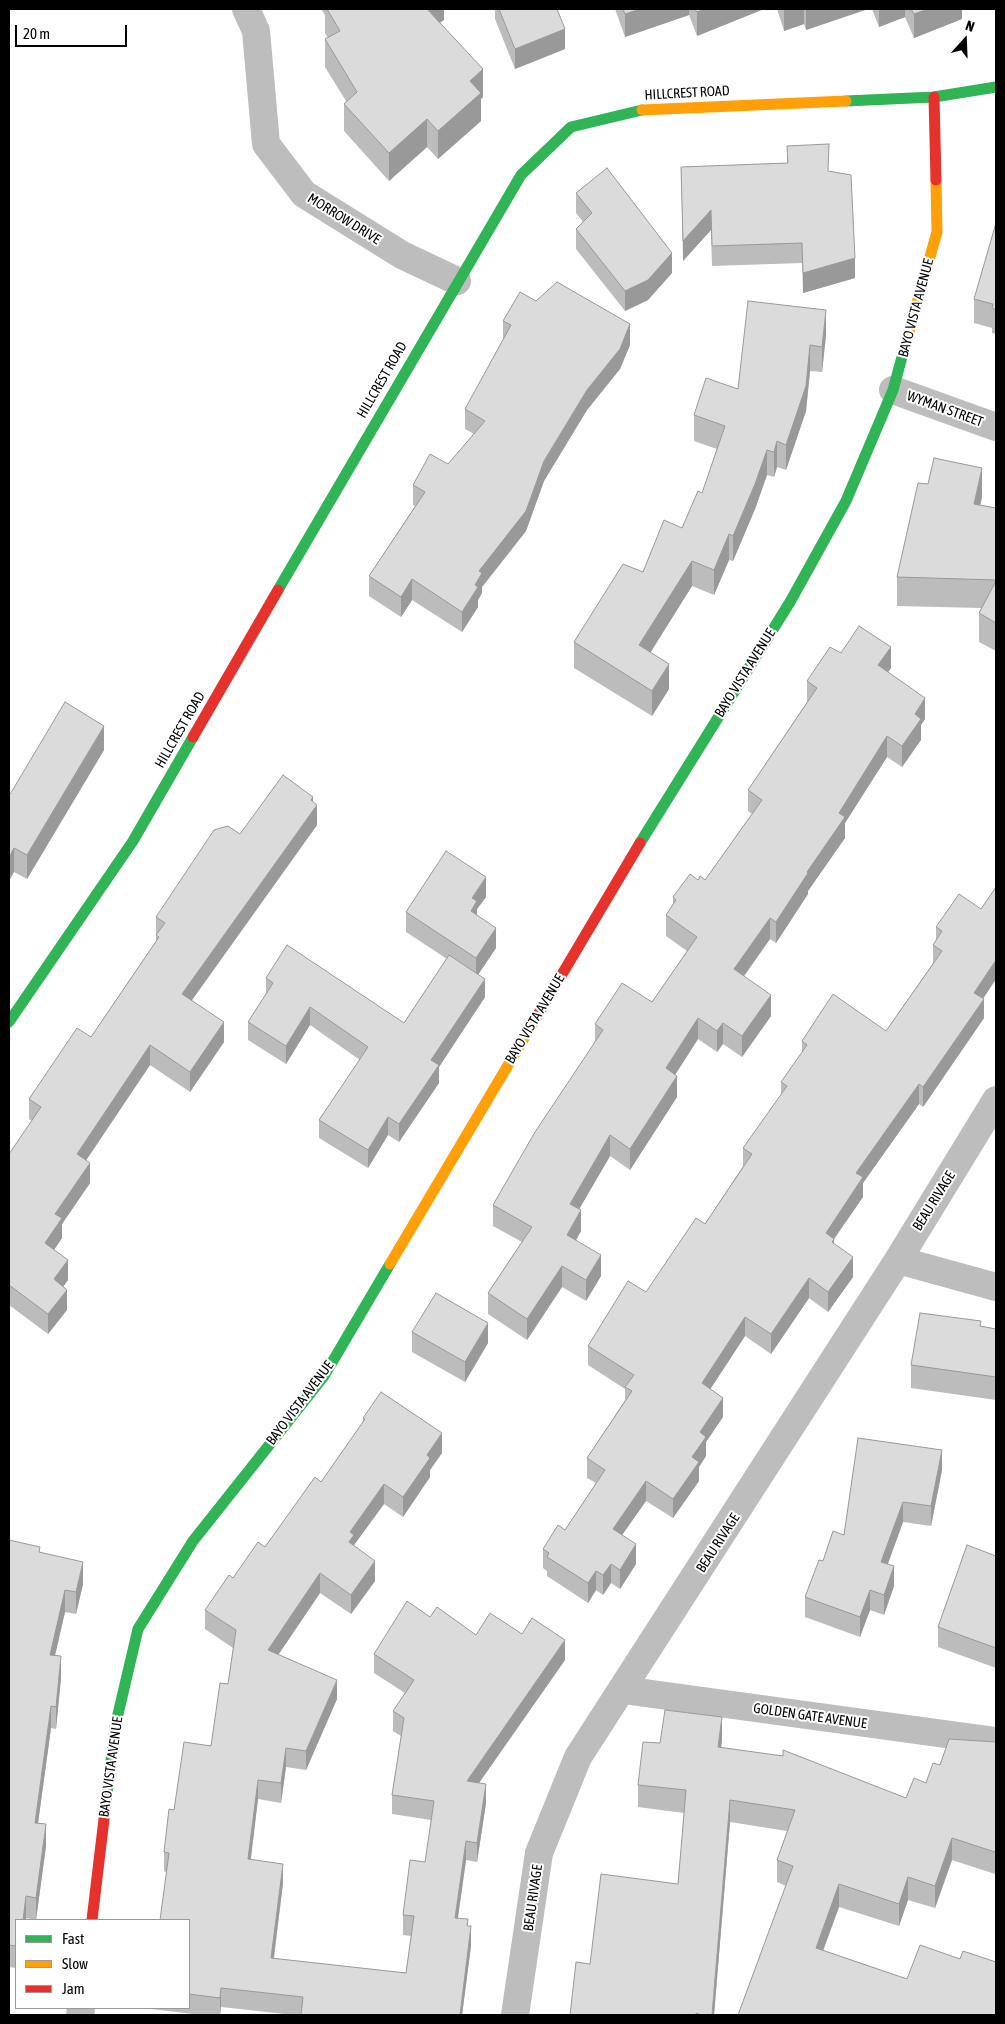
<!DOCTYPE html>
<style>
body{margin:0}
#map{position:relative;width:1005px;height:2024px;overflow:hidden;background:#fff;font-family:"Asap Condensed",sans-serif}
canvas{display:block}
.frame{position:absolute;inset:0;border:10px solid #000;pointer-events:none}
.legend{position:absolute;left:15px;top:1919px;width:175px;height:90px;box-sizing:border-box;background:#fff;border:1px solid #999;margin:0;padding:6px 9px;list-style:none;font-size:15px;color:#000}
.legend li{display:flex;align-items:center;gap:10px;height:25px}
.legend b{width:25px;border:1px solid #999}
.north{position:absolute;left:940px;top:15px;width:50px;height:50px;-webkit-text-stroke:4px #fff;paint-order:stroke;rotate:20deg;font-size:14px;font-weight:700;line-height:20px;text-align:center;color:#000}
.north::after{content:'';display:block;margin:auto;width:18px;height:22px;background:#000;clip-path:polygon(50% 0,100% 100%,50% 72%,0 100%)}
.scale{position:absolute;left:15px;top:25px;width:112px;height:22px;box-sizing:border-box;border:2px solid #000;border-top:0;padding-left:6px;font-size:15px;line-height:18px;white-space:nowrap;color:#000;-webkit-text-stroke:4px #fff;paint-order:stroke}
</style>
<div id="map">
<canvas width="1005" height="2024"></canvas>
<div class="frame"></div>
<ul class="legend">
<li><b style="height:6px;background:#30b455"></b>Fast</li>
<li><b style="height:6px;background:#ff9f0a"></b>Slow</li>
<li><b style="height:6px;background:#e5322d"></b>Jam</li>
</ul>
<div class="north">N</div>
<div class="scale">20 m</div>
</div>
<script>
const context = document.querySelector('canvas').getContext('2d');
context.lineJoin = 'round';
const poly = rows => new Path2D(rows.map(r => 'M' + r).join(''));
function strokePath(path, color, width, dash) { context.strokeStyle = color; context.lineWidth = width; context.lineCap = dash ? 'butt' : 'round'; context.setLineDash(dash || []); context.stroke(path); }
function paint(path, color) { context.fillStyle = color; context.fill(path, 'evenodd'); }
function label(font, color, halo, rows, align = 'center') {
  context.font = font + ' "Asap Condensed",sans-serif'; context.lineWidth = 4; context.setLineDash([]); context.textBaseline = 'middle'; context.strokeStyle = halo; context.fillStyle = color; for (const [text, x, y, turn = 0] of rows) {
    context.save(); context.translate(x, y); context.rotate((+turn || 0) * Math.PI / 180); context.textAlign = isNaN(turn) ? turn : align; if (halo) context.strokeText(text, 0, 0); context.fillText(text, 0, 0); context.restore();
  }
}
strokePath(poly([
 [246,9,256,31,266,144,304,194,402,255,457,281],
 [893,390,996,427],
 [898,1260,996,1287],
 [623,1690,996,1741],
 [80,2015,81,2008],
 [515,2015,539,1853,578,1757,898,1260,996,1100]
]), '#bdbdbd', 28);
strokePath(poly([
 [846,101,934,97,996,87],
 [278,590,521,175,571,127,642,110],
 [640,843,790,602,846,501,893,390,908,335],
 [9,1022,133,841,193,737],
 [107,1794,115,1727,138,1629,193,1541,324,1376,390,1264]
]), '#30b455', 11);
strokePath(poly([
 [642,110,846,101],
 [908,335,937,232,936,180],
 [390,1264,539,1013]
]), '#ff9f0a', 11);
strokePath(poly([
 [934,97,936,180],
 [193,737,278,590],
 [539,1013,640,843],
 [92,1920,107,1794]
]), '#e5322d', 11);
paint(poly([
 [321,9,444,9,444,20,440,23,483,97,481,99,481,121,438,159,427,147,389,181,344,131,344,104,346,101,325,67,325,39,328,38,325,33,325,15],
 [495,9,557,9,565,49,515,69,495,19],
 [615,9,764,9,697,36,689,15,625,37],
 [777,9,868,9,806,30,804,24,784,31],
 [872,9,962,9,962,19,914,38,905,17,879,27],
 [787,146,828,171,855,278,803,293,802,263,712,266,711,230,683,261,681,167,787,163],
 [576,193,672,273,648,300,625,311,576,249,576,229,583,222,576,213],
 [996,223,996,334,992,333,992,328,974,323,974,299],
 [536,301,630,345,620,369,587,410,544,481,526,531,482,587,482,593,478,600,478,607,462,632,412,600,401,617,369,596,369,576,415,506,413,505,413,485,448,464,474,434,465,429,465,409,503,340,503,321],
 [826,335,822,372,810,371,806,411,786,470,777,467,774,477,767,475,755,509,733,561,729,560,714,595,692,586,650,652,669,689,652,716,574,668,574,642,643,572,682,528,702,493,717,449,694,441,694,415],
 [928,484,982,497,980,505,996,508,996,651,979,642,979,613,981,608,897,606,897,577],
 [841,653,891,668,888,672,925,719,921,725,921,740,902,767,887,757,845,823,845,838,808,891,808,894,776,943,770,939,744,976,771,1016,742,1057,723,1044,717,1052,698,1039,675,1075,677,1097,630,1170,610,1156,579,1209,581,1231,576,1240,601,1276,586,1301,562,1287,527,1340,488,1314,488,1293,522,1242,493,1226,493,1205,595,1042,595,1024,652,1002,687,951,666,936,666,915,673,904,673,897,698,880,705,880,752,814,748,811,748,790,807,702,807,681],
 [104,750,27,879,14,872,9,796],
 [313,802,317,825,192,1000,224,1042,190,1092,150,1065,86,1160,90,1183,62,1224,62,1238,54,1250,68,1280,63,1287,67,1310,48,1334,9,1305,9,1154,32,1121,29,1119,29,1099,91,1037,156,941,156,917,240,834],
 [996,887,996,979,983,999,984,1018,923,1107,919,1104,863,1183,863,1197,834,1239,834,1244,853,1277,828,1312,809,1298,771,1354,745,1336,710,1389,723,1417,706,1442,706,1456,699,1467,699,1481,673,1518,646,1501,622,1535,636,1564,620,1589,611,1583,603,1595,596,1590,588,1603,547,1576,547,1571,543,1568,543,1549,565,1530,596,1483,587,1478,587,1458,625,1400,625,1389,588,1365,588,1346,646,1292,705,1224,743,1166,743,1148,781,1095,781,1082,802,1053,802,1041,886,1031,933,963,933,945,936,941,936,927,981,909],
 [486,897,477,909,477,916,496,948,478,974,485,997,439,1067,439,1083,399,1142,388,1135,368,1168,319,1138,319,1120,360,1060,310,1025,286,1064,248,1040,248,1022,266,994,266,978,404,1023,447,959,406,932,406,912],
 [981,1326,996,1329,996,1400,911,1388,911,1365],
 [412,1332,488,1343,465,1382,412,1352],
 [363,1418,442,1453,430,1470,430,1477,403,1517,384,1504,354,1545,375,1581,351,1614,320,1593,278,1655,337,1699,306,1770,286,1767,281,1803,258,1799,251,1859,283,1883,274,1959,406,1973,411,1936,403,1935,403,1915,425,1862,431,1820,392,1814,392,1795,401,1736,393,1731,393,1711,405,1693,374,1673,374,1654,430,1617,476,1635,522,1634,565,1660,479,1783,486,1803,477,1862,466,1860,458,1918,468,1926,471,1946,462,2015,294,2015,221,2007,220,2015,202,2015,151,2009,151,2008,189,2008,189,1920,166,1872,164,1871,164,1852,174,1810,211,1746,228,1684,233,1648,205,1629,205,1610,233,1578,265,1547,321,1482,363,1422],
 [942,1470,931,1526,903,1522,888,1564,894,1586,884,1615,870,1610,860,1637,805,1617,805,1597,823,1561,844,1535],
 [9,1540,40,1552,83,1584,76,1614,65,1612,55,1655,61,1678,56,1729,51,1728,38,1823,46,1846,36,1920,26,1918,26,1920,16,1920,16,1968,9,1967],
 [996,1556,996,1668,938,1647,938,1627],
 [722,1740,721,1748,906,1798,926,1783,940,1765,996,1742,995,1874,952,1860,935,1908,908,1900,899,1926,839,1907,823,1950,907,1979,960,1959,996,1962,738,2015,786,1886,777,1882,777,1860,787,1831,730,1822,714,2015,570,2015,590,1964,678,1884,684,1813,638,1807,638,1785,660,1743]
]), '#bcbcbc');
paint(poly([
 [423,9,444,9,444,20,423,32],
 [640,9,689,9,689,15,625,37,625,14],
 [705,9,764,9,697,36,697,12],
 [784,9,804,9,804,24,784,31],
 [806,9,868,9,806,30],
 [879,9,905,9,905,17,879,27],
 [928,9,962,9,962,19,914,38,914,14],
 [565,29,565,49,515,69,515,49],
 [483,69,483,97,481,99,481,121,438,159,438,131,470,81],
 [427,119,427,147,389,181,389,153],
 [711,210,711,230,683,261,683,241],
 [672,253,672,273,648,300,625,311,625,291],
 [855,258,855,278,803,293,803,273],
 [826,310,826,335,822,372,822,347],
 [630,324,630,345,620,369,587,410,544,481,526,531,482,587,482,593,478,600,478,607,462,632,462,612,475,585,479,571,587,390],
 [810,345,810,371,806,411,786,470,786,445],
 [777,441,777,467,774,477,774,452],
 [767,450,767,475,755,509,733,561,733,536],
 [982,468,982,497,974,533,974,504],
 [729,534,729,560,714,595,714,570],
 [692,561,692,586,639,671,639,645],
 [412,579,412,600,401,617,401,597],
 [891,647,891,668,878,686,878,665],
 [669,664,669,689,652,716,652,691],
 [925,698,925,719,921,725,921,740,902,767,902,746,915,714],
 [104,726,104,750,27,879,27,855],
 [887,736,887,757,845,823,845,838,808,891,808,894,776,943,776,922,807,872,839,813],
 [313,797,313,810,317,805,317,825,182,1014,182,994],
 [14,848,14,872,9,881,9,857],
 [486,877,486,897,477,909,477,921,471,911,472,898],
 [770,918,770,939,734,990,734,969],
 [496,928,496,948,476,978,476,958],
 [996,960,996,979,974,1012,974,993],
 [485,979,485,997,439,1067,439,1083,399,1142,399,1124,431,1060],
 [771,995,771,1016,742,1057,742,1036],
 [984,999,984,1018,923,1107,923,1087],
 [310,1007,310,1025,286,1064,286,1046],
 [698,1018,698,1039,666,1089,666,1068],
 [224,1022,224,1042,190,1092,190,1072],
 [723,1023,723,1044,717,1052,717,1031],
 [150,1045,150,1065,77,1174,77,1154],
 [677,1076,677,1097,630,1170,630,1149],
 [919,1084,919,1104,863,1183,863,1197,834,1239,834,1259,826,1233,856,1173],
 [388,1117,388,1135,368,1168,368,1150],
 [610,1135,610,1156,570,1225,570,1204],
 [90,1163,90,1183,62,1224,62,1238,45,1263,45,1243,55,1214],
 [581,1210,581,1231,567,1256,567,1235],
 [601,1255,601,1276,586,1301,586,1280],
 [853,1257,853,1277,828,1312,828,1292],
 [68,1260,68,1280,54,1299,54,1279],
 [562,1266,562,1287,527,1340,527,1319],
 [809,1278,809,1298,771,1354,771,1334],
 [67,1290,67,1310,48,1334,48,1314],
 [745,1317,745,1336,702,1402,702,1383],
 [488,1323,488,1343,465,1382,465,1362],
 [723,1398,723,1417,706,1442,706,1456,699,1467,699,1481,673,1518,673,1499,692,1457,700,1432],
 [442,1433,442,1453,430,1470,430,1477,403,1517,403,1497,427,1455],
 [942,1450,942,1470,931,1526,931,1506],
 [646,1481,646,1501,613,1548,613,1529],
 [384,1484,384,1504,354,1545,354,1554,349,1542,350,1532],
 [903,1502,903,1522,881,1582,881,1562],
 [636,1544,636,1564,620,1589,620,1570],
 [375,1561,375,1581,351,1614,351,1595],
 [83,1562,83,1584,76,1614,76,1592],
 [611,1564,611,1583,603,1595,603,1575],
 [894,1566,894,1586,884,1615,884,1595],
 [596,1571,596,1590,588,1603,588,1583],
 [320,1573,320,1593,268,1670,268,1650],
 [65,1590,65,1612,50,1677,50,1655],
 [870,1590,870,1610,860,1637,860,1617],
 [565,1640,565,1660,467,1800,467,1781],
 [61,1656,61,1678,56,1729,56,1707],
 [337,1680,337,1699,306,1770,306,1751],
 [51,1706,51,1728,35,1845,35,1823],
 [722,1717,722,1740,718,1770,718,1747],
 [286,1748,286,1767,281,1803,281,1783],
 [258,1780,258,1799,248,1879,248,1859],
 [486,1784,486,1803,477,1862,477,1843],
 [730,1800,730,1822,714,2015,712,2015],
 [46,1824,46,1846,36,1920,36,1898],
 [952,1838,952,1860,935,1908,935,1886],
 [466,1841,466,1860,455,1937,455,1918],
 [996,1846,996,1869,995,1874,995,1852],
 [283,1864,283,1883,271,1978,271,1958],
 [908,1877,908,1900,899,1926,899,1904],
 [839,1884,839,1907,816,1970,816,1948],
 [26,1896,26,1920,23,1920],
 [471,1926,471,1946,462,2015,460,2015],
 [221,1988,221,2007,220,2015,220,1998]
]), '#999');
const building = poly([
 [327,9,427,9,483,69,470,81,481,93,438,131,427,119,389,153,344,104,357,92,325,39,340,31,327,9],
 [499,9,557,9,565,29,515,49,499,9],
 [623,9,640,9,625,14,623,9],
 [695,9,705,9,697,12,695,9],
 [911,9,928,9,914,14,911,9],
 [829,144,828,171,851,175,855,258,803,273,802,243,712,246,711,210,683,241,681,167,788,163,787,146,829,144],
 [607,168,672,253,648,280,625,291,576,229,592,213,576,193,607,168],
 [996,223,996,310,992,308,993,304,974,299,996,223],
 [557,282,630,324,620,349,587,390,544,461,526,511,479,571,482,573,475,585,478,587,462,612,412,579,401,597,369,576,425,492,413,485,430,454,448,464,485,421,465,409,511,325,503,321,520,292,536,301,557,282],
 [748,301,826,310,822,347,810,345,806,386,786,445,777,441,774,452,767,450,755,484,733,536,729,534,714,570,692,561,639,645,669,664,652,691,574,642,623,564,643,572,664,520,682,528,698,491,702,493,725,426,694,415,706,378,738,389,748,301],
 [934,458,982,468,974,504,996,508,996,580,897,577,918,483,928,484,934,458],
 [996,581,996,623,979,613,996,581],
 [859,626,891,647,878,665,925,698,915,714,921,719,902,746,887,736,839,813,845,817,807,872,808,873,776,922,770,918,734,969,771,995,742,1036,723,1023,717,1031,698,1018,666,1068,677,1076,630,1149,610,1135,570,1204,581,1210,567,1235,601,1255,586,1280,562,1266,527,1319,488,1293,532,1227,493,1205,535,1132,603,1030,595,1024,622,983,652,1002,697,937,666,915,676,900,673,897,690,874,698,880,700,876,705,880,762,800,748,790,817,688,807,681,830,647,841,653,859,626],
 [65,702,104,726,27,855,14,848,9,857,9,796,65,702],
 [283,775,313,797,311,800,317,805,182,994,224,1022,190,1072,150,1045,77,1154,90,1163,55,1214,62,1218,45,1243,68,1260,54,1279,67,1290,48,1314,9,1285,9,1154,41,1107,29,1099,77,1028,91,1037,159,937,156,935,165,923,156,917,214,830,228,826,240,834,283,775],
 [446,851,486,877,472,898,477,901,471,911,496,928,476,958,406,912,446,851],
 [996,887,996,960,974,993,984,999,923,1087,919,1084,856,1173,863,1177,826,1233,834,1239,832,1242,853,1257,828,1292,809,1278,771,1334,745,1317,702,1383,723,1398,700,1432,706,1437,692,1457,699,1462,673,1499,646,1481,613,1529,636,1544,620,1570,611,1564,603,1575,596,1571,588,1583,547,1557,549,1553,543,1549,558,1525,565,1530,605,1470,587,1458,632,1391,625,1387,634,1375,588,1346,628,1281,646,1292,696,1218,705,1224,752,1154,743,1148,787,1086,781,1082,807,1045,802,1041,833,994,886,1031,942,951,933,945,942,931,936,927,959,894,981,909,996,887],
 [287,945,404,1023,449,955,485,979,431,1060,439,1065,399,1124,388,1117,368,1150,319,1120,368,1047,310,1007,286,1046,248,1022,273,983,266,978,287,945],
 [436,1293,488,1323,465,1362,412,1332,436,1293],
 [920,1313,981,1321,980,1326,996,1329,996,1377,911,1365,920,1313],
 [381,1392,442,1433,427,1455,430,1458,403,1497,384,1484,350,1532,354,1535,349,1542,375,1561,351,1595,320,1573,268,1650,337,1680,306,1751,286,1748,281,1783,258,1780,248,1859,283,1864,271,1958,406,1973,414,1916,403,1915,410,1860,425,1862,434,1801,392,1795,404,1718,393,1711,414,1680,374,1654,407,1601,430,1617,437,1607,476,1635,490,1613,522,1634,532,1618,565,1640,467,1781,486,1784,477,1843,466,1841,455,1918,468,1919,467,1926,471,1926,460,2015,301,2015,303,1997,221,1988,220,1998,189,1994,189,1920,160,1920,169,1853,164,1852,169,1809,174,1810,184,1742,211,1746,220,1683,228,1684,236,1630,205,1610,229,1575,233,1578,258,1542,265,1547,315,1477,321,1482,365,1419,363,1418,381,1392],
 [858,1438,942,1450,931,1506,903,1502,881,1562,894,1566,884,1595,870,1590,860,1617,805,1597,819,1560,823,1561,833,1531,844,1535,858,1438],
 [9,1540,40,1547,39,1552,83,1562,76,1592,65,1590,50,1655,61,1656,56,1707,51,1706,35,1823,46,1824,36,1898,26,1896,23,1920,16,1920,16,1946,9,1945,9,1540],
 [967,1545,996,1556,996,1648,938,1627,967,1545],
 [665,1710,722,1717,718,1747,783,1756,783,1750,906,1798,914,1778,926,1783,933,1763,940,1765,949,1739,996,1742,996,1846,995,1852,952,1838,935,1886,908,1877,899,1904,839,1884,816,1948,907,1979,920,1945,960,1959,963,1951,996,1962,996,2015,738,2015,793,1866,777,1860,795,1810,730,1800,712,2015,701,2015,696,2013,696,2015,570,2015,576,1962,590,1964,601,1874,678,1884,686,1790,638,1785,643,1742,660,1743,665,1710]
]);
paint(building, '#dbdbdb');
strokePath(building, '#999', 1);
label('14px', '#000', '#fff', [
 ["HILLCREST ROAD",687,93,-3],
 ["MORROW DRIVE",344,219,32],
 ["BAYO VISTA AVENUE",916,308,-75],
 ["HILLCREST ROAD",382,380,-60],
 ["WYMAN STREET",945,409,20],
 ["BAYO VISTA AVENUE",745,673,-58],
 ["HILLCREST ROAD",180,730,-60],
 ["BAYO VISTA AVENUE",535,1019,-59],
 ["BEAU RIVAGE",934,1201,-58],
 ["BAYO VISTA AVENUE",300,1403,-53],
 ["BEAU RIVAGE",718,1543,-57],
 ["GOLDEN GATE AVENUE",810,1716,8],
 ["BAYO VISTA AVENUE",111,1767,-82],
 ["BEAU RIVAGE",533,1898,-82]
]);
</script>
